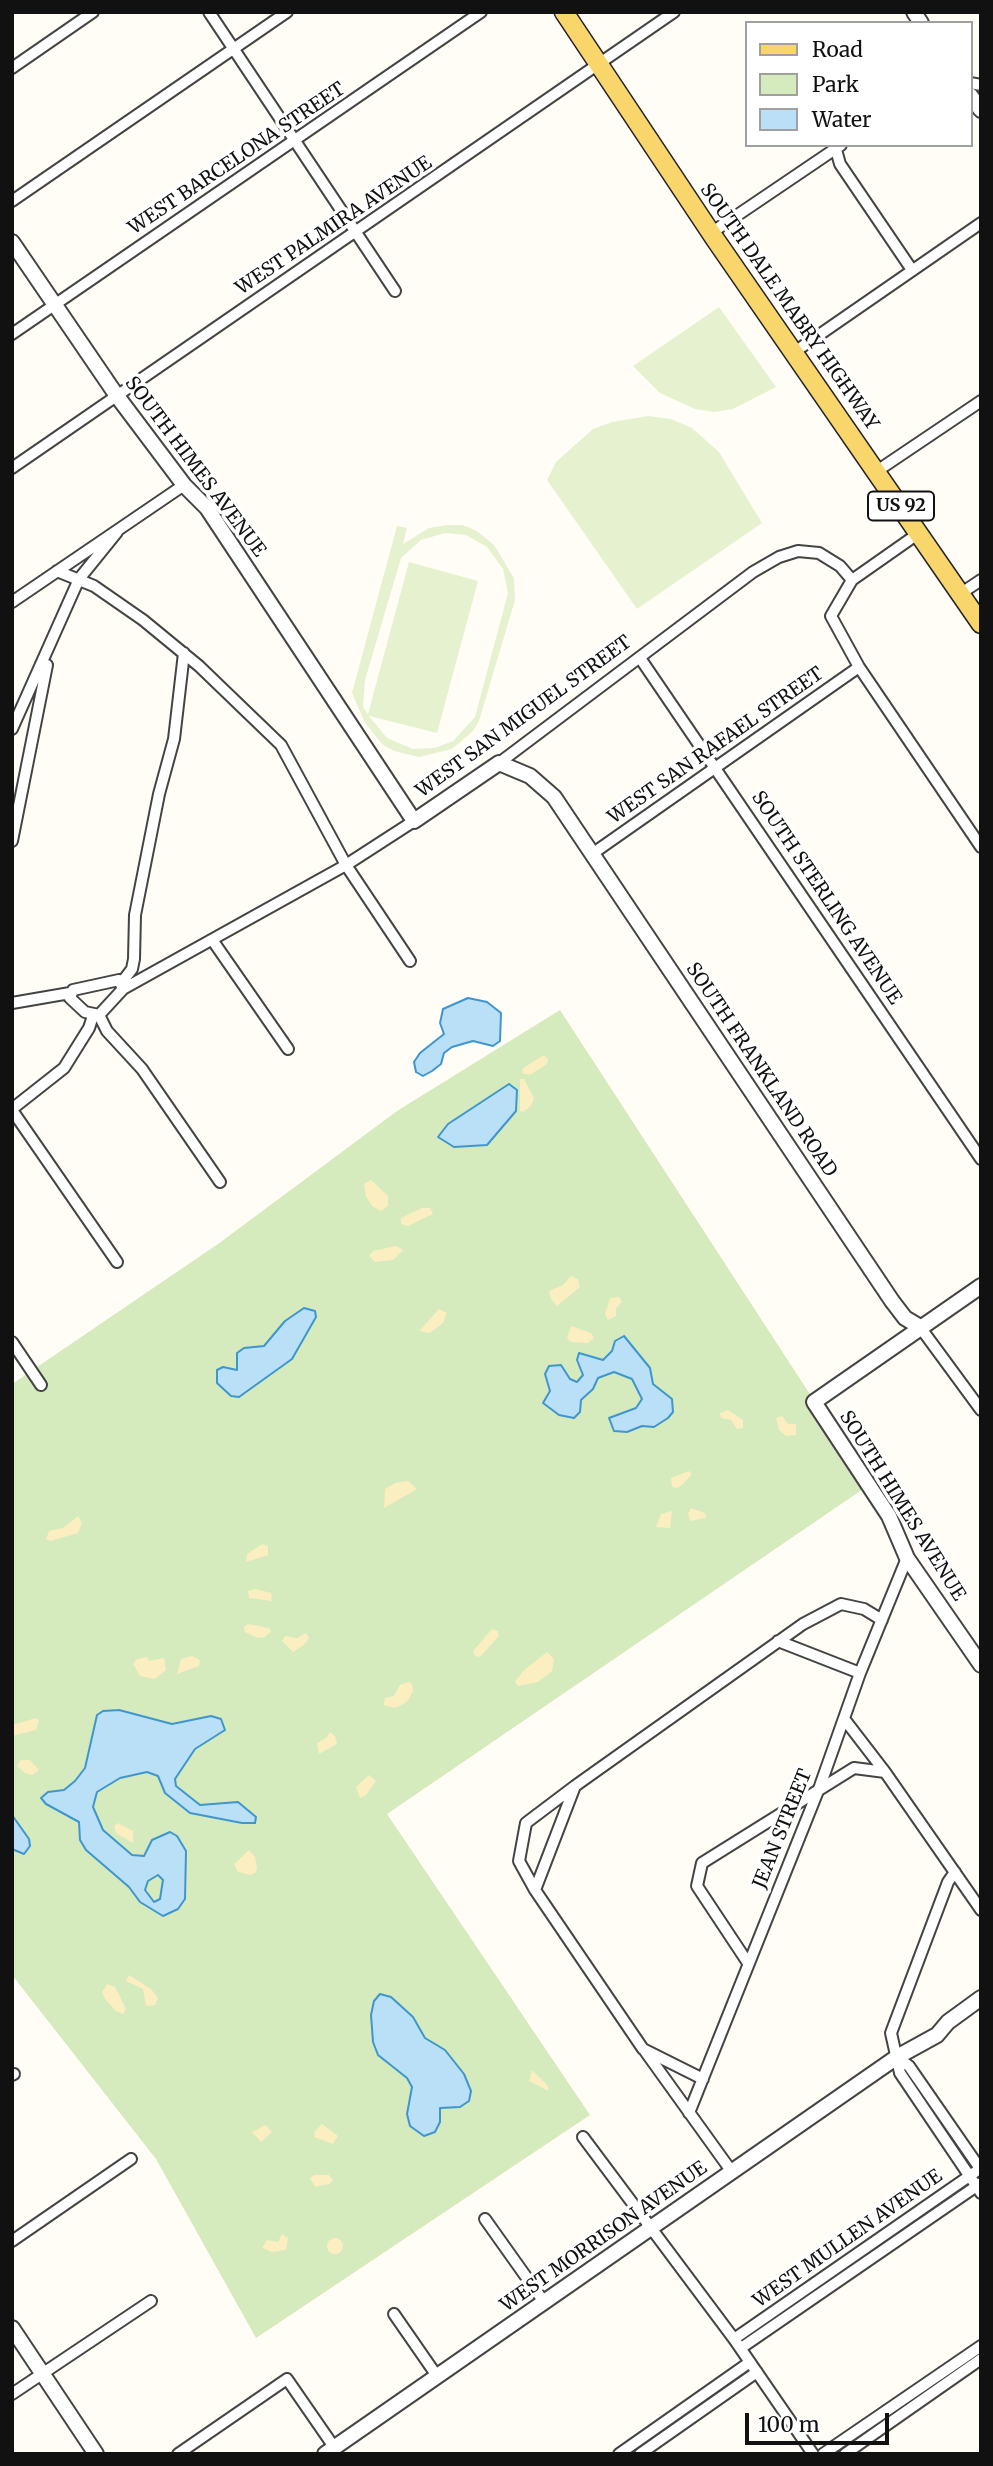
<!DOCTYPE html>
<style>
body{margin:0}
#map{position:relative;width:993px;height:2466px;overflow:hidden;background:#fffdf5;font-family:Merriweather,serif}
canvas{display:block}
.frame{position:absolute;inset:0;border:14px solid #111;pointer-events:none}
.legend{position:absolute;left:745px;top:21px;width:228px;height:126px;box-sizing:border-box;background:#fff;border:2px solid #a0a0a0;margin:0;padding:9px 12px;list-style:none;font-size:21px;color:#111}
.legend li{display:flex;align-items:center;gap:14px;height:35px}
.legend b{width:35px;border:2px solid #a0a0a0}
.scale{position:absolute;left:745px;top:2413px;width:144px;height:32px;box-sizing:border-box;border:4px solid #111;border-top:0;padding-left:9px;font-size:21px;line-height:24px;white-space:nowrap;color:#111;-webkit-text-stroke:5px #fff;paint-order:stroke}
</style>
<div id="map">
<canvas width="993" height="2466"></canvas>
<div class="frame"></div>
<ul class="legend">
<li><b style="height:9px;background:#f9d66b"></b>Road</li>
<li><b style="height:19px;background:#d5ebbd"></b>Park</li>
<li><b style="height:19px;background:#b9e0f7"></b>Water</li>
</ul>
<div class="scale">100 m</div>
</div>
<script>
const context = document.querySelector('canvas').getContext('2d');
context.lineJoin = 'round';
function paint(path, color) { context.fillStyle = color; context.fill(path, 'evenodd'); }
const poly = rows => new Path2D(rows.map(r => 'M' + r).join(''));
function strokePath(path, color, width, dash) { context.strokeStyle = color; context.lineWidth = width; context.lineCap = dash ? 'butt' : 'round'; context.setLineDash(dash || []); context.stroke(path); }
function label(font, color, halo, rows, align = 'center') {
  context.font = font + ' Merriweather,serif'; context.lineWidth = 7; context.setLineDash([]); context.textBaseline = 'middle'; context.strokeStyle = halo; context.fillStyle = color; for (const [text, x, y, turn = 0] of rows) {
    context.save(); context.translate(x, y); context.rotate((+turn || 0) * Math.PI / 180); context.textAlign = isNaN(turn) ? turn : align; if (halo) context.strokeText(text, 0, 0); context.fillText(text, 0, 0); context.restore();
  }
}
paint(poly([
 [560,1010,869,1485,387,1814,590,2115,256,2338,156,2159,12,1975,12,1384,218,1244,397,1111]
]), '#d5ebbd');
paint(poly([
 [544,1055,548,1059,547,1064,530,1075,522,1073,523,1068],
 [520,1079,524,1079,534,1098,531,1106,523,1112,520,1111],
 [371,1180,388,1196,388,1206,381,1211,372,1206,366,1197,364,1184],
 [422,1208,430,1208,433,1214,408,1226,401,1224,401,1218],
 [396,1246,403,1250,393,1260,375,1262,369,1256,373,1251],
 [571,1276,578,1279,580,1287,557,1306,551,1299,549,1291,563,1285],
 [610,1298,619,1297,622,1301,616,1309,616,1316,608,1320,605,1314],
 [439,1309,447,1313,443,1323,430,1333,419,1331],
 [571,1326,591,1333,594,1338,588,1343,571,1342,567,1338],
 [728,1410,743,1420,743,1428,737,1429,731,1420,721,1418,720,1413],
 [782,1416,788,1424,796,1424,796,1435,786,1436,779,1430,776,1418],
 [689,1471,692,1474,684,1483,678,1488,672,1487,671,1478],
 [408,1481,417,1489,384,1508,385,1489,395,1483],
 [691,1508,705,1513,706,1518,690,1521,688,1513],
 [672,1511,670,1528,656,1527,661,1514],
 [78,1516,82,1523,78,1533,51,1541,46,1539,49,1531,63,1528],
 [262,1544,268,1546,268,1555,246,1562,247,1554],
 [255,1589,271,1593,272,1601,249,1598,248,1591],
 [248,1624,269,1628,271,1631,265,1637,258,1638,245,1632,244,1627],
 [492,1629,498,1631,499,1636,480,1657,475,1656,473,1651],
 [306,1633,309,1638,305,1644,293,1652,282,1641,285,1636,297,1638],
 [547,1652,554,1659,552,1671,538,1682,518,1686,515,1682,523,1671],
 [192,1656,200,1660,199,1666,177,1674,181,1659],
 [147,1657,149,1661,164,1658,166,1670,155,1679,140,1676,133,1664,137,1659],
 [408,1682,412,1684,413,1691,407,1702,395,1708,383,1705,385,1698,394,1696,400,1685],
 [36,1718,39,1720,36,1730,12,1736,12,1725],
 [330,1732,335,1736,337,1744,319,1754,317,1743,326,1738],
 [21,1760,30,1760,39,1770,32,1775,25,1773,17,1766],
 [369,1775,376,1781,366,1795,360,1798,356,1787],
 [118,1823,133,1831,133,1843,116,1833,114,1826],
 [249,1850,255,1857,257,1868,255,1873,250,1875,238,1872,234,1864],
 [129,1975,151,1989,158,1998,155,2005,146,2006,143,1989,126,1981],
 [107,1984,115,1987,126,2009,123,2014,116,2011,105,1999,102,1992],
 [532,2070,548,2086,548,2091,529,2081],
 [322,2124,338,2136,333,2144,314,2137,315,2131],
 [266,2125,272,2132,261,2142,252,2132],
 [314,2175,329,2175,333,2180,329,2184,315,2187,310,2178],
 [282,2234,288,2238,286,2250,272,2252,262,2248,267,2240,278,2242],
 '327 2246a8 8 0 1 1 16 0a8 8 0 1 1-16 0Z'
]), '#fbeec1');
paint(poly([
 [719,307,776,387,733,409,714,412,695,409,660,393,633,366],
 [648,416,671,419,692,428,719,452,762,523,637,609,547,480,556,462,593,429,612,422],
 [447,525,463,525,477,531,494,545,514,578,515,600,479,721,473,731,452,749,419,757,394,751,383,745,365,723,352,693,397,526,407,528,403,544,429,528],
 [445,533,466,535,487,547,503,569,508,593,475,717,453,741,435,748,413,749,387,738,369,716,437,733,478,581,409,562,368,714,363,707,365,680,401,558,421,540]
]), '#e6f2cf');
const water = poly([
 [468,998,487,1002,501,1013,500,1041,493,1046,473,1041,452,1047,444,1053,441,1064,432,1071,423,1076,416,1072,414,1062,420,1053,444,1034,440,1023,443,1009,468,998],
 [509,1084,517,1090,516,1111,487,1145,454,1147,438,1137,448,1124,509,1084],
 [304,1308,315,1311,316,1317,292,1359,239,1397,231,1396,217,1383,217,1370,223,1367,237,1370,237,1353,244,1348,264,1346,285,1321,304,1308],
 [624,1336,650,1368,653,1384,672,1399,673,1412,668,1418,654,1427,642,1426,627,1432,614,1431,609,1418,636,1408,642,1399,632,1379,614,1372,598,1378,593,1389,581,1400,580,1412,574,1418,559,1415,543,1403,550,1391,545,1374,549,1366,561,1365,570,1379,577,1382,583,1375,577,1360,579,1353,603,1360,612,1351,615,1341,624,1336],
 [119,1710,172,1724,211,1716,221,1719,225,1730,195,1749,175,1779,176,1786,200,1805,238,1802,256,1817,255,1823,242,1823,190,1813,165,1793,158,1776,147,1772,120,1778,97,1792,93,1807,103,1830,132,1855,144,1856,152,1840,170,1832,177,1836,186,1851,185,1899,178,1909,163,1916,140,1902,129,1887,86,1850,80,1840,79,1822,46,1804,41,1798,48,1792,64,1790,75,1781,85,1768,97,1715,103,1711,119,1710],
 [158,1875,163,1880,160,1899,154,1902,145,1890,148,1881,158,1875],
 [12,1815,29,1839,30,1846,24,1854,12,1849,12,1815],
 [380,1994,391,1997,413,2017,425,2038,445,2050,464,2074,471,2091,469,2101,460,2107,440,2108,440,2122,435,2132,424,2136,410,2126,407,2114,412,2087,407,2078,378,2055,373,2042,371,2015,374,2001,380,1994]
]);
paint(water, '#b9e0f7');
strokePath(water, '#3f96cf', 2);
const minor = poly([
 [209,12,395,291],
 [12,68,93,12],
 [970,83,981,85],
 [835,146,840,164,912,270],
 [12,201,287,12],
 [711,233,841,145],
 [12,334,481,12],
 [793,353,981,223],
 [12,468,674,12],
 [877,471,981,401],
 [919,533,852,580,831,616,859,667,981,847],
 [57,571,94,586,143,620,199,666,281,745,346,865,410,961],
 [960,594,981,580],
 [12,602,184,485],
 [640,658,981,1159],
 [12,729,79,579,117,532],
 [499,763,753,572,779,557,798,551,819,553,840,566,852,580],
 [12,841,47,665],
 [592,854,859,667],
 [213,941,288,1049],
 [119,980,123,989,99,1015,85,1012,70,998,73,990,119,980],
 [122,982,132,969,134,959,135,915,159,794,174,739,184,653],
 [123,989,346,865,414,821],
 [12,1003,70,993],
 [99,1015,107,1031,142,1069,220,1182],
 [12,1109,64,1068,89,1028,93,1016],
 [12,1110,117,1262],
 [920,1327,981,1410],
 [12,1342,41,1385],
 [778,1641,860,1673],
 [845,1720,885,1772],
 [575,1786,526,1823,519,1861,535,1890,643,2049,703,2079],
 [955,1872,948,1882,891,2033,900,2073,981,2193],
 [535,1890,575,1786,803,1624,841,1604,864,1609,882,1620],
 [748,1963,697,1886,702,1863,854,1768,885,1772,981,1910],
 [645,2051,732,2172],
 [897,2057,909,2066,981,2170],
 [12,2075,14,2074],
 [689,2113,820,1786,860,1673,907,1558],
 [583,2137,734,2339,813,2454],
 [485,2219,544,2302],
 [12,2241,131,2159],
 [394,2314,437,2376],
 [734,2339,981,2168],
 [741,2348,981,2183],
 [12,2394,151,2301],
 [178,2454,287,2379,334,2447],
 [619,2454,750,2362],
 [640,2454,757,2372],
 [823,2454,981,2346],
 [845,2454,981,2359]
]);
const tertiary = poly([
 [914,12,921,23],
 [970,95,981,110],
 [12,242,117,396,184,485,207,508,414,821,499,763,530,776,554,797,892,1301,905,1318,920,1327],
 [981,1286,814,1402,889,1516,907,1558,981,1665],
 [12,2328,96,2454],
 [325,2454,897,2057,937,2035,948,2022,981,1998]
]);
const primary = poly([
 [564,12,715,239,981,624]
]);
strokePath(minor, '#444', 14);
strokePath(tertiary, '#444', 18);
strokePath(primary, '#222', 21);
strokePath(minor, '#fff', 10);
strokePath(tertiary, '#fff', 14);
strokePath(primary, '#f9d66b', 18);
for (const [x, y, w] of [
 [901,506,66]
]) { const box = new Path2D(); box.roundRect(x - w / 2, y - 14.5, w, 29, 5); context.fillStyle = '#fff'; context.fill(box); strokePath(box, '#111', 2); }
label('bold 18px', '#111', null, [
 ["US 92",901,506]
]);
label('19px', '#111', '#fff', [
 ["WEST BARCELONA STREET",237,159,-34],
 ["WEST PALMIRA AVENUE",334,226,-34],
 ["SOUTH DALE MABRY HIGHWAY",789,307,55],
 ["SOUTH HIMES AVENUE",195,467,53],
 ["WEST SAN MIGUEL STREET",524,717,-36],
 ["WEST SAN RAFAEL STREET",716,746,-35],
 ["SOUTH STERLING AVENUE",826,898,56],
 ["SOUTH FRANKLAND ROAD",761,1070,56],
 ["SOUTH HIMES AVENUE",902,1506,58],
 ["JEAN STREET",783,1829,-68],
 ["WEST MORRISON AVENUE",604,2237,-35],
 ["WEST MULLEN AVENUE",848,2239,-35]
]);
</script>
